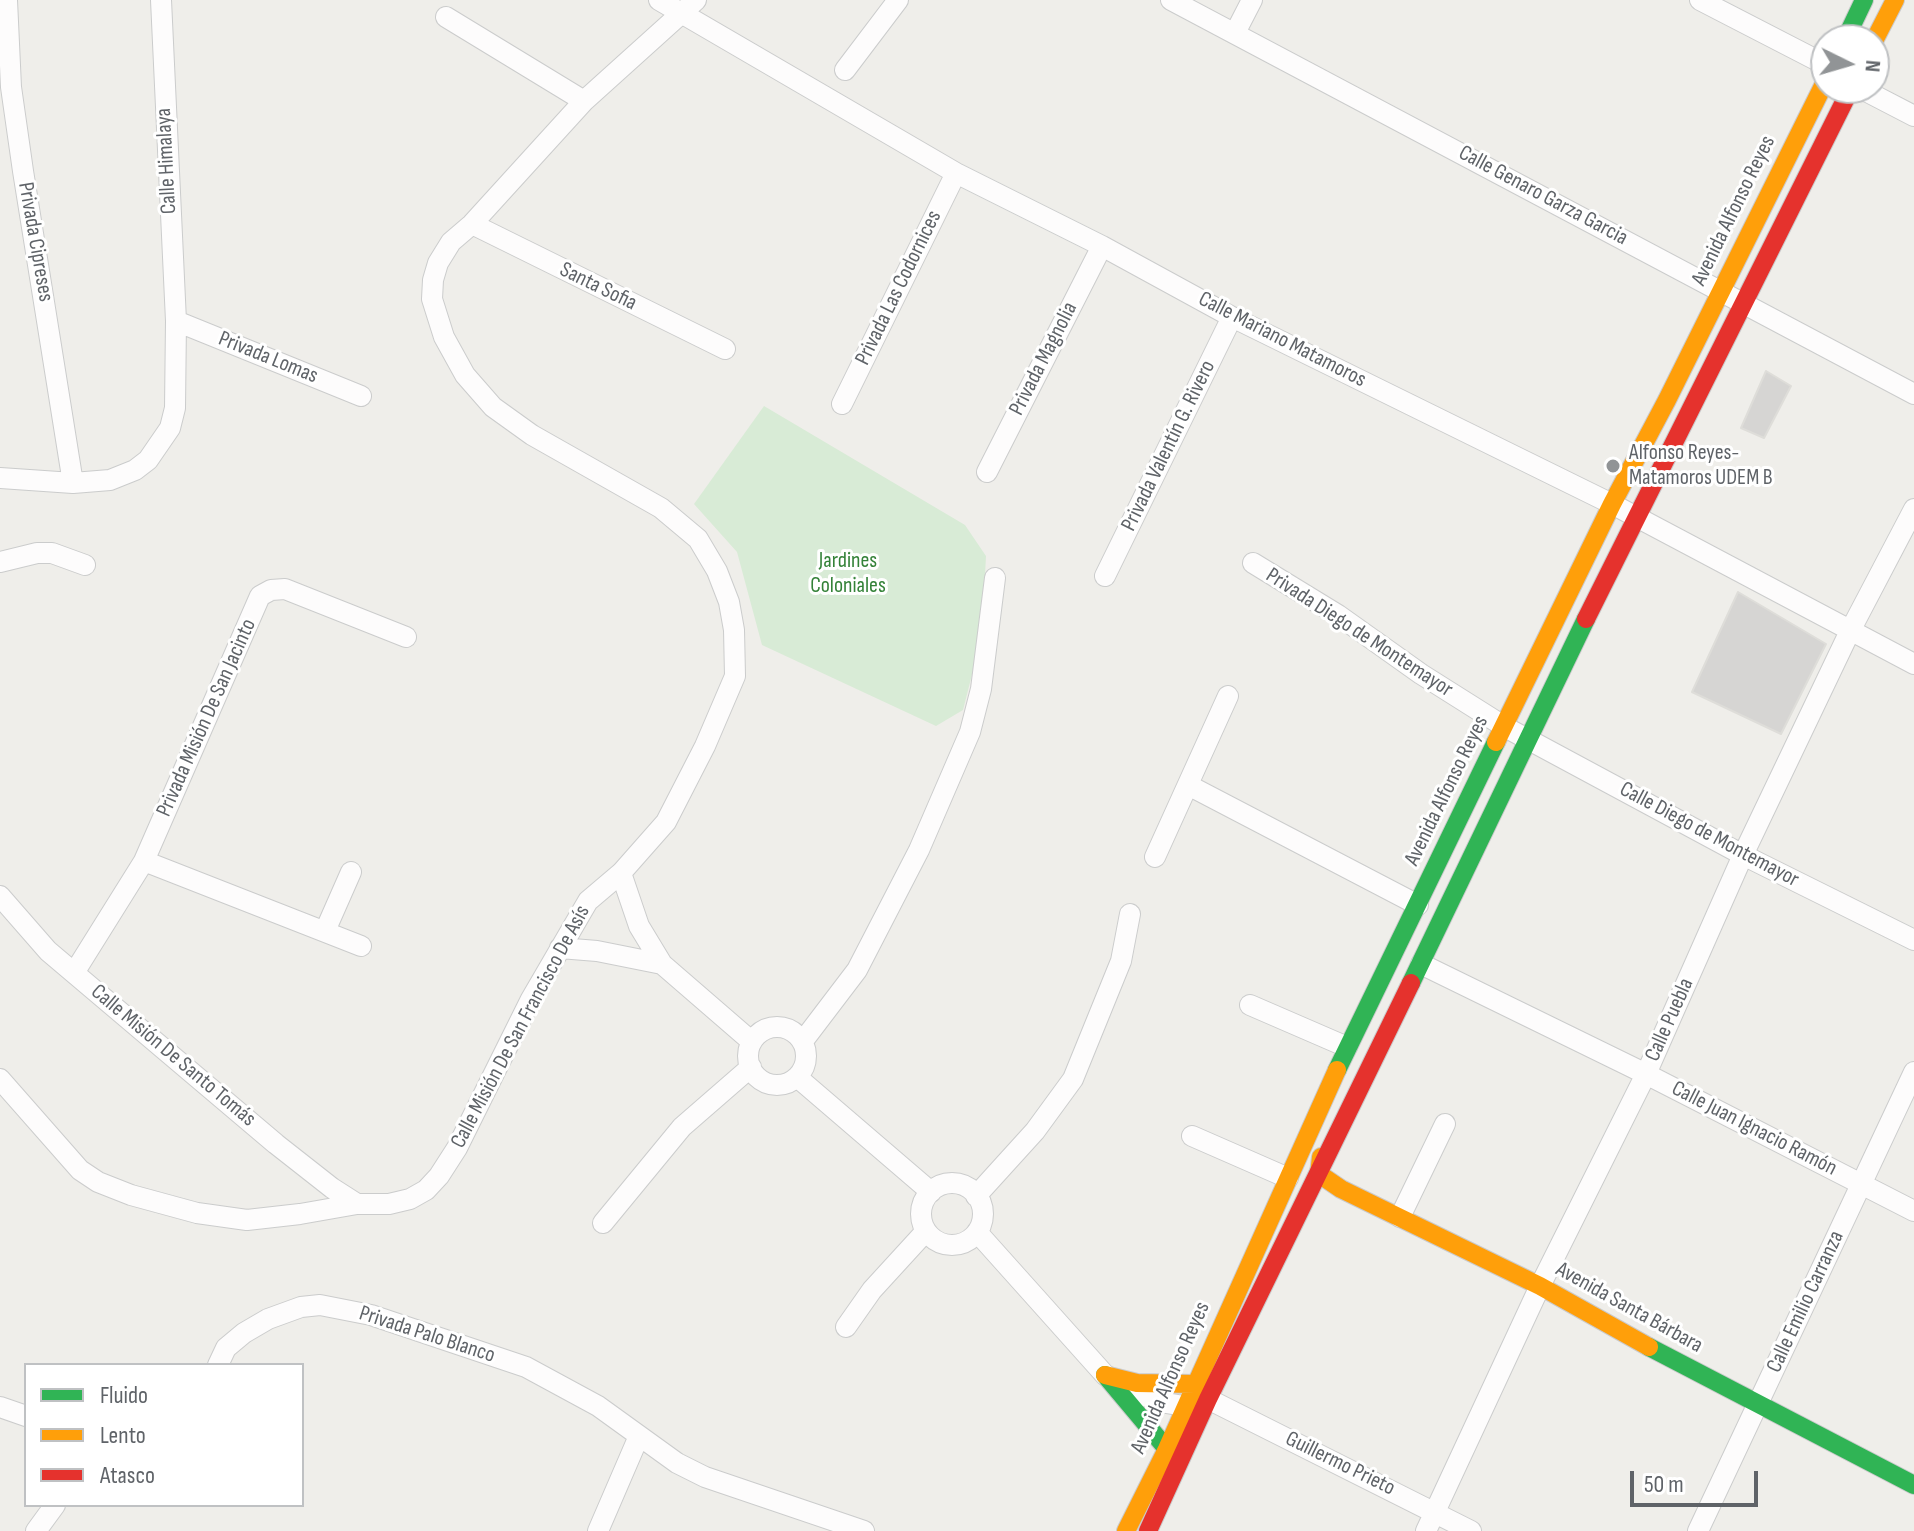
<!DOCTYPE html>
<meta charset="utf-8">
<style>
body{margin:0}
#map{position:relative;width:1914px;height:1531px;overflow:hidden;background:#efeeea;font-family:"Sofia Sans Condensed",sans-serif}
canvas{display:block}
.legend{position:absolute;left:24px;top:1363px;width:280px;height:144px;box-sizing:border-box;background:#fff;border:2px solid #bfc1c3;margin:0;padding:10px 14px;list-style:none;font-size:24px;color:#5f6368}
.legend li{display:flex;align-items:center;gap:16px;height:40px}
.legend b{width:40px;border:2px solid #bfc1c3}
.north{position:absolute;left:1810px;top:24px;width:80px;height:80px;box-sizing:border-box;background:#fff;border:2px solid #bfc1c3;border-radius:50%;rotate:95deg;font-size:22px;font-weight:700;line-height:32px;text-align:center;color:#5f6368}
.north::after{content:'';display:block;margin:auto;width:28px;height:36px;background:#919496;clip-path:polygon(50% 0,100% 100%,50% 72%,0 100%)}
.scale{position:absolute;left:1630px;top:1471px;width:128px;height:36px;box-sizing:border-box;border:4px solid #5f6368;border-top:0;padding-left:10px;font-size:24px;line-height:28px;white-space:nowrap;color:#5f6368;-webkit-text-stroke:6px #fff;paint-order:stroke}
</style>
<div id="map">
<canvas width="1914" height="1531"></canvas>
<ul class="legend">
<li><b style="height:10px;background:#30b455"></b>Fluido</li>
<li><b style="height:10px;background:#ff9f0a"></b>Lento</li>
<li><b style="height:10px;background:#e5322d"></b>Atasco</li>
</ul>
<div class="north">N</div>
<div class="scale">50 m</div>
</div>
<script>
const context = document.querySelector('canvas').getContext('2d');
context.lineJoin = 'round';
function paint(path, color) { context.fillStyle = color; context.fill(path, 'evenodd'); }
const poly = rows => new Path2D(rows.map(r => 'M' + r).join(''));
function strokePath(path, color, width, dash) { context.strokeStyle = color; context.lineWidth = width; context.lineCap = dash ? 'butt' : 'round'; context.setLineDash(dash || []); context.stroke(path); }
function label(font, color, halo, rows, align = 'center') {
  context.font = font + ' "Sofia Sans Condensed",sans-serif'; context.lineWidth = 6; context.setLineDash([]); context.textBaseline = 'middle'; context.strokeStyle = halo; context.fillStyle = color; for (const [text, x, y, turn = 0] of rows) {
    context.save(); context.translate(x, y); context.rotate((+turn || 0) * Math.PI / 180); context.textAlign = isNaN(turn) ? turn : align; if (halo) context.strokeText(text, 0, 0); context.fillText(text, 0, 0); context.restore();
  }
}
paint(poly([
 [764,406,965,525,986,556,982,635,963,710,936,726,762,645,737,552,694,504]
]), '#d8ebd6');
const building = poly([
 [1766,371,1791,386,1764,438,1741,428,1766,371],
 [1738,592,1826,644,1781,734,1692,692,1738,592]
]);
paint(building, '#d6d5d3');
strokePath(building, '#deddd9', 2);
const street = poly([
 [7,0,11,87,23,171,73,483],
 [659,0,956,173,1102,246,1232,317,1612,504,1914,664],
 [1171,0,1914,394],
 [1700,0,1826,65],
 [446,17,584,101],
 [1235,33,1252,0],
 [845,70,898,0],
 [1860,88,1914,116],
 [472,224,725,349],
 [176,321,361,396],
 [842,404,956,173],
 [987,472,1102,246],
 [0,478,73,483,110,480,135,470,148,460,170,428,175,408,176,321,161,0],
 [0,562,37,553,52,553,85,565],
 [1253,563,1338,615,1421,674,1505,727,1743,855,1914,940],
 [1105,576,1232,317],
 [1188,785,1418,905],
 [1155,857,1228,696],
 [144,861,361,946],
 [621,873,639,926,662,964,751,1041],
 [0,896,48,951,74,973,276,1144,332,1188,357,1204],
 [325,931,351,872],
 [560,948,597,951,662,964],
 [1421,964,1646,1074,1914,1211],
 [74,973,144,861,260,596,271,590,285,589,406,637],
 [1250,1005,1347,1047],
 '748 1056a29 29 0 1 1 58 0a29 29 0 1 1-58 0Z',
 [803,1041,857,970,919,850,970,732,981,689,995,578],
 [797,1077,931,1192],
 [0,1079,80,1170,98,1182,131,1195,197,1213,247,1220,300,1214,357,1204,389,1204,410,1199,426,1190,439,1176,457,1148,531,999,588,901,621,873,666,822,705,746,735,676,734,630,729,602,717,571,698,539,661,508,532,435,493,407,465,375,444,337,432,299,433,280,438,263,451,242,472,224,584,101,696,0],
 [1192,1136,1288,1178],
 '921 1214a31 31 0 1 1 62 0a31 31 0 1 1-62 0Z',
 [976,1196,1035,1131,1073,1079,1121,961,1130,914],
 [1400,1217,1445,1124],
 [603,1223,682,1127,751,1067],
 [977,1232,1105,1375,1135,1393,1166,1403,1184,1406,1208,1399,1471,1531],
 [846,1327,872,1290,926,1231],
 [218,1365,226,1348,244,1333,268,1319,301,1307,320,1305,371,1315,526,1367,598,1406,677,1463,705,1477,864,1531],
 [0,1407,26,1416],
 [36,1531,55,1505],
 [598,1531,639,1436],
 [1426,1531,1540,1286,1646,1074,1743,855,1850,631,1914,509],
 [1698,1531,1914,1072]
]);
const fast = poly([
 [1845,40,1864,0],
 [1411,983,1586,619],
 [1337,1070,1496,742],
 [1649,1347,1914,1485],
 [1105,1375,1167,1449]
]);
const slow = poly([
 [1874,41,1895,0],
 [1496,742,1612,504,1667,400,1826,80],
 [1321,1157,1319,1174,1341,1189,1540,1286,1649,1347],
 [1105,1375,1137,1383,1195,1384],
 [1126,1531,1167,1449,1337,1070]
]);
const jam = poly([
 [1586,619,1851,88],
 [1148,1531,1208,1399,1411,983]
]);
strokePath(street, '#cbcccc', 22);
strokePath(fast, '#cacacb', 20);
strokePath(slow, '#cacacb', 20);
strokePath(jam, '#cacacb', 20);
strokePath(street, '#fdfcfc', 20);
strokePath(fast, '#30b455', 18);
strokePath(slow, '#ff9f0a', 18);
strokePath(jam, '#e5322d', 18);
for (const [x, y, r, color] of [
 [1613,466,8,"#919496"]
]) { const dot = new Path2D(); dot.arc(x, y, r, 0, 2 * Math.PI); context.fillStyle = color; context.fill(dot); strokePath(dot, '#fff', 3); }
label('22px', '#5f6368', '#fff', [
 ["Calle Himalaya",167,161,-93],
 ["Calle Genaro Garza Garcia",1543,196,28],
 ["Avenida Alfonso Reyes",1734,211,-64],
 ["Privada Cipreses",35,242,80],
 ["Santa Sofia",598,287,26],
 ["Privada Las Codornices",899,288,-64],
 ["Calle Mariano Matamoros",1282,340,27],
 ["Privada Lomas",268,358,22],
 ["Privada Magnolia",1044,359,-63],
 ["Privada Valentín G. Rivero",1169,446,-64],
 ["Privada Diego de Montemayor",1359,633,33],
 ["Privada Misión De San Jacinto",207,718,-66],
 ["Avenida Alfonso Reyes",1447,791,-64],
 ["Calle Diego de Montemayor",1709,835,28],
 ["Calle Puebla",1670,1020,-66],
 ["Calle Misión De San Francisco De Asís",521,1027,-62],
 ["Calle Misión De Santo Tomás",173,1056,40],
 ["Calle Juan Ignacio Ramón",1754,1129,27],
 ["Calle Emilio Carranza",1806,1302,-65],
 ["Avenida Santa Bárbara",1629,1308,29],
 ["Privada Palo Blanco",427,1335,18],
 ["Avenida Alfonso Reyes",1171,1378,-66],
 ["Guillermo Prieto",1340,1464,26]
]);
label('22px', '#5f6368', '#fff', [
 ["Alfonso Reyes-",1629,453],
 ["Matamoros UDEM B",1629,478]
], 'left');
label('22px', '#348238', '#fff', [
 ["Jardines",848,561],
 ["Coloniales",848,586]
]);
</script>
